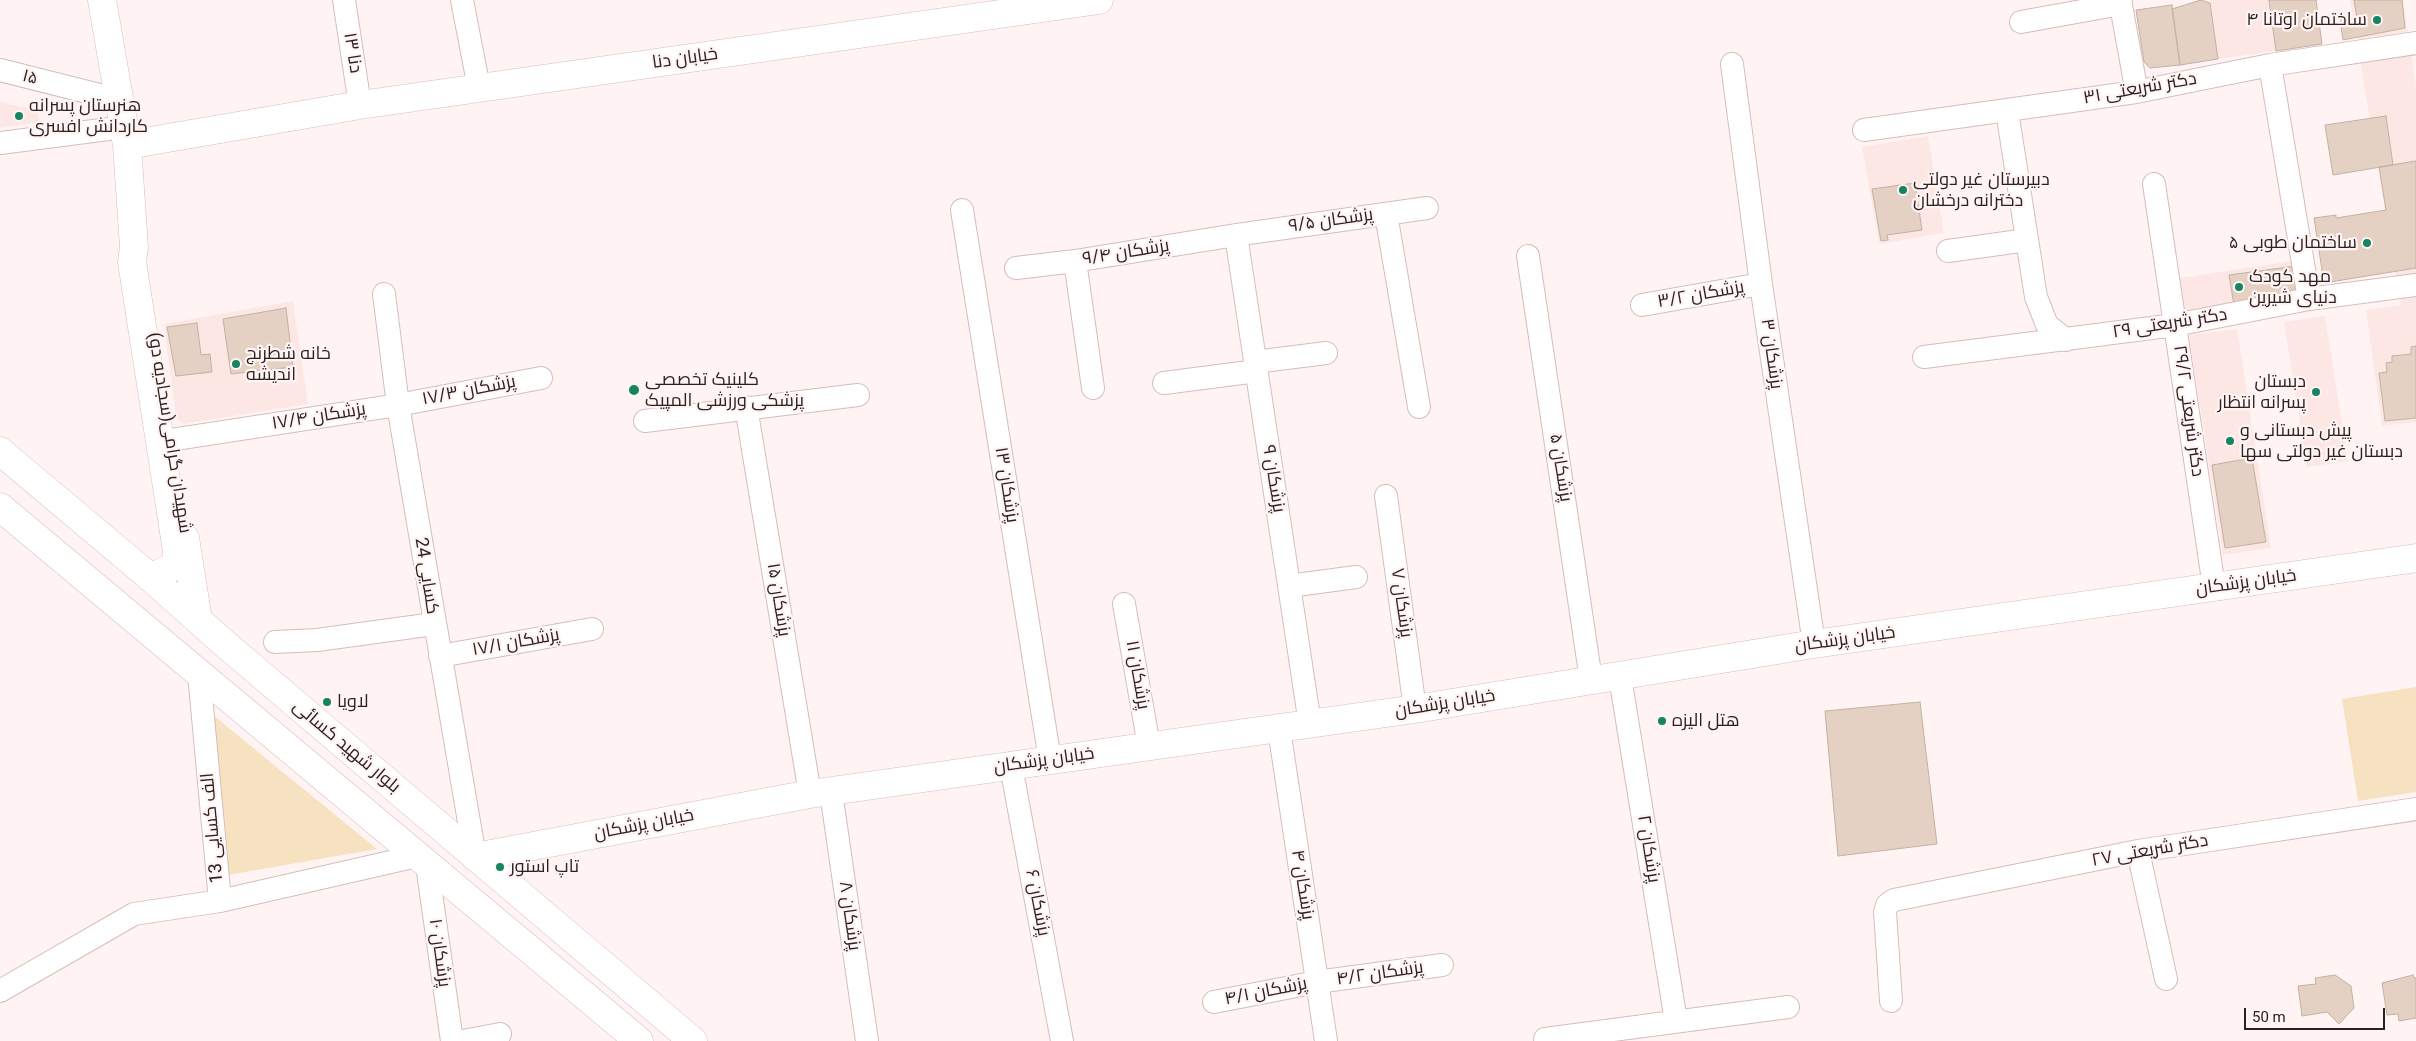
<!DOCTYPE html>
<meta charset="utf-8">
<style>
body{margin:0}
#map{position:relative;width:2416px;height:1041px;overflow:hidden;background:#fff4f3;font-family:Roboto,sans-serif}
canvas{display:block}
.scale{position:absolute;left:2244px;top:1008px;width:141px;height:22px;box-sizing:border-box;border:2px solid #2a2120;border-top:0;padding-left:6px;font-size:15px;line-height:18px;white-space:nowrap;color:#2a2120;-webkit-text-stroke:4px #fff4f3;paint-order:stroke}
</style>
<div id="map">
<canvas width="2416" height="1041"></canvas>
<div class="scale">50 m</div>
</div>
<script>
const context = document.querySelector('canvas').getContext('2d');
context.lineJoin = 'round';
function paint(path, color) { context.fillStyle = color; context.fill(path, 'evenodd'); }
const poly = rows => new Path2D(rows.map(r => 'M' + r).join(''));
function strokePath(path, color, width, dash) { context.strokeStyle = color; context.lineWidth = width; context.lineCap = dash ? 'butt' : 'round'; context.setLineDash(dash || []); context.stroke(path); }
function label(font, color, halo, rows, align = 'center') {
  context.font = font + ' Roboto,Cairo,sans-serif'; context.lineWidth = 4.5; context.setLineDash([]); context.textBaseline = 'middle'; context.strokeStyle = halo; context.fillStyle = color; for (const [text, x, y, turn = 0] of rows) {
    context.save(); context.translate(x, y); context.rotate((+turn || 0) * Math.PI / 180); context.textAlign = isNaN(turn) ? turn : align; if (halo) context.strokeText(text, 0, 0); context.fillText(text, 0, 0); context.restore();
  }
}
paint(poly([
 [2210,0,2269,0,2276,51,2218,59],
 [2350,0,2403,0,2416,86,2416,422,2382,426,2366,310,2401,305],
 [0,102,37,110,40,122,0,128],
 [1928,136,1944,233,1879,244,1862,147],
 [2299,260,2305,295,2178,315,2174,279],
 [293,301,308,404,184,424,176,418,164,324],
 [2325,316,2348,461,2307,467,2284,322],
 [2237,329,2271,548,2223,555,2189,335]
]), '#fce7e5');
paint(poly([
 [2416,687,2416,792,2358,801,2342,699],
 [213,715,263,756,377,849,228,875]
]), '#f6e2c0');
const building = poly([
 [2201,0,2210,3,2218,59,2180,65,2172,9,2201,0],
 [2269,0,2316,0,2322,44,2276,51,2269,0],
 [2354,0,2402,0,2405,28,2343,40,2340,21,2357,18,2354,0],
 [2172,5,2180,65,2150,68,2144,62,2136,10,2172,5],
 [2386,116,2393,165,2333,175,2325,125,2386,116],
 [2416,161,2416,268,2324,283,2314,218,2336,215,2336,218,2386,210,2379,167,2416,161],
 [1915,183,1922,230,1887,235,1888,240,1881,241,1872,189,1915,183],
 [2296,266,2300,286,2294,297,2234,305,2229,275,2296,266],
 [286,308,293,367,231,374,223,319,286,308],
 [197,323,201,355,210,354,212,372,176,376,167,327,197,323],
 [2416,346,2416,418,2385,421,2379,373,2387,372,2386,363,2392,362,2392,356,2411,354,2411,347,2416,346],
 [2252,458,2266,542,2225,548,2212,465,2252,458],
 [1920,702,1937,844,1838,856,1825,711,1920,702],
 [2335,975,2351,986,2354,1008,2339,1024,2327,1012,2302,1016,2298,986,2316,984,2315,978,2335,975],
 [2413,975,2414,978,2416,978,2416,1018,2399,1021,2398,1014,2387,1015,2382,983,2413,975]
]);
paint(building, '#e5d0c4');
strokePath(building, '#c4b0a4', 1);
const minor = poly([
 [344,0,360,105],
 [462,0,479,88],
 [2120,0,2135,82],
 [2021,22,2121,4],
 [1732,64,1761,284,1814,644],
 [2270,65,2309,299],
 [0,70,119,100],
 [2007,111,2036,297,2047,325,2066,340],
 [1864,130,2136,92,2270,65,2416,43],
 [0,143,124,127],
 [2154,184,2214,587],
 [962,210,1050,760],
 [1386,214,1419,407],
 [1236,235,1310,724],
 [1948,251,2027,240],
 [1528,256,1591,680],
 [1075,261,1093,388],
 [1016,268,1075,261,1236,235,1427,208],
 [384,294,398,405,475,857],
 [1642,305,1761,284],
 [1924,357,2175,325,2309,299,2416,285],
 [1255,362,1326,353],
 [1164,383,1257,371],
 [746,407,810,794],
 [645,421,858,395],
 [170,440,398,405,541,378],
 [1386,496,1415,709],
 [1289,586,1356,577],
 [1124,604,1149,746],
 [275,642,317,640,434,624],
 [440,656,592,629],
 [199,674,220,901],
 [1620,677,1676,1021],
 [1279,729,1326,1041],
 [1011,766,1062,1041],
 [831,792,867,1041],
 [2138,851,2166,979],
 [427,865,452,1041],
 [0,991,134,914,220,901,417,856],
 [1891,1001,1885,912,1887,905,1894,900,2138,851,2416,809],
 [1214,1002,1317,982,1442,965],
 [1545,1039,1788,1007],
 [463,1041,500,1034]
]);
const tertiary = poly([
 [102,0,127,145,134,247,132,262,177,551,177,560,174,566,151,578],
 [127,145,360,105,1099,0],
 [185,538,198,620],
 [475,857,810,794,1415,709,1814,644,2416,558]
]);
const secondary = poly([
 [0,451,151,578,225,644,693,1041],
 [0,507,639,1041]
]);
strokePath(minor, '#d6bdbb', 24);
strokePath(tertiary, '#d6bdbb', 29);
strokePath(secondary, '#d6bdbb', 29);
strokePath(minor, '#fff', 22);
strokePath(tertiary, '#fff', 28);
strokePath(secondary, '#fff', 28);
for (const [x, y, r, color] of [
 [2377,20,5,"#158461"],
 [19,116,5,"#158461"],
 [1903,190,5,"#158461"],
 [2367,243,5,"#158461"],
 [2239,287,5,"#158461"],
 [236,364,5,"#158461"],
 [634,390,6,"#158461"],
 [2316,392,5,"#158461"],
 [2230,441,5,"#158461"],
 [327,702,5,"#158461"],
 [1662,721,5,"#158461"],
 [500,867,5,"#158461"]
]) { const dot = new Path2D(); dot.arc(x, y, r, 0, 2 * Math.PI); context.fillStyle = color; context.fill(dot); strokePath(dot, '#fff4f3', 2); }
label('18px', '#2a2120', '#fff4f3', [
 ["ساختمان اوتانا ۴",2367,20,"right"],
 ["هنرستان پسرانه",29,106],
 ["کاردانش افسری",29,127],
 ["دبیرستان غیر دولتی",1913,180],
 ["دخترانه درخشان",1913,201],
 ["ساختمان طوبی ۵",2357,243,"right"],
 ["مهد کودک",2249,277],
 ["دنیای شیرین",2249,298],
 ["خانه شطرنج",246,354],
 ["اندیشه",246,375],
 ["کلینیک تخصصی",645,380],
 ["پزشکی ورزشی المپیک",645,401],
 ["دبستان",2306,382,"right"],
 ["پسرانه انتظار",2306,403,"right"],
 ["پیش دبستانی و",2240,431],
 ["دبستان غیر دولتی سها",2240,452],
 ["لاویا",337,702],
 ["هتل الیزه",1672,721],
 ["تاپ استور",510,867]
], 'left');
label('18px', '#2a2120', '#fff4f3', [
 ["۱۳ دنا",352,53,81],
 ["خیابان دنا",685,59,-8],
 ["۱۵",30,78,14],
 ["۳۱ دکتر شریعتی",2140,89,-10],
 ["۹/۵ پزشکان",1331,221,-8],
 ["۹/۴ پزشکان",1126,253,-9],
 ["۳/۲ پزشکان",1701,295,-10],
 ["۲۹ دکتر شریعتی",2170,324,-9],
 ["۳ پزشکان",1771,354,82],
 ["۱۷/۳ پزشکان",469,391,-11],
 ["۲۹/۲ دکتر شریعتی",2188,411,82],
 ["۱۷/۴ پزشکان",319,417,-9],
 ["شهیدان گرامی(سجادیه دو)",169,433,81],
 ["۵ پزشکان",1560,468,81],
 ["۹ پزشکان",1273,479,81],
 ["۱۳ پزشکان",1006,485,81],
 ["کسایی 24",426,576,81],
 ["خیابان پزشکان",2246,583,-8],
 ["۱۵ پزشکان",778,600,81],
 ["۷ پزشکان",1401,603,82],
 ["خیابان پزشکان",1845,640,-8],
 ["۱۷/۱ پزشکان",516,643,-10],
 ["۱۱ پزشکان",1137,675,80],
 ["خیابان پزشکان",1445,704,-9],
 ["بلوار شهید کسائی",346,747,40],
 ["خیابان پزشکان",1044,761,-8],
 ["خیابان پزشکان",644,825,-11],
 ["13 الف کسایی",213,828,-95],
 ["۲ پزشکان",1648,849,81],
 ["۲۷ دکتر شریعتی",2150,851,-10],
 ["۴ پزشکان",1302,885,81],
 ["۶ پزشکان",1037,903,79],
 ["۸ پزشکان",849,916,82],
 ["۱۰ پزشکان",439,953,82],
 ["۴/۲ پزشکان",1380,974,-8],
 ["۴/۱ پزشکان",1266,992,-11]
]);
</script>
